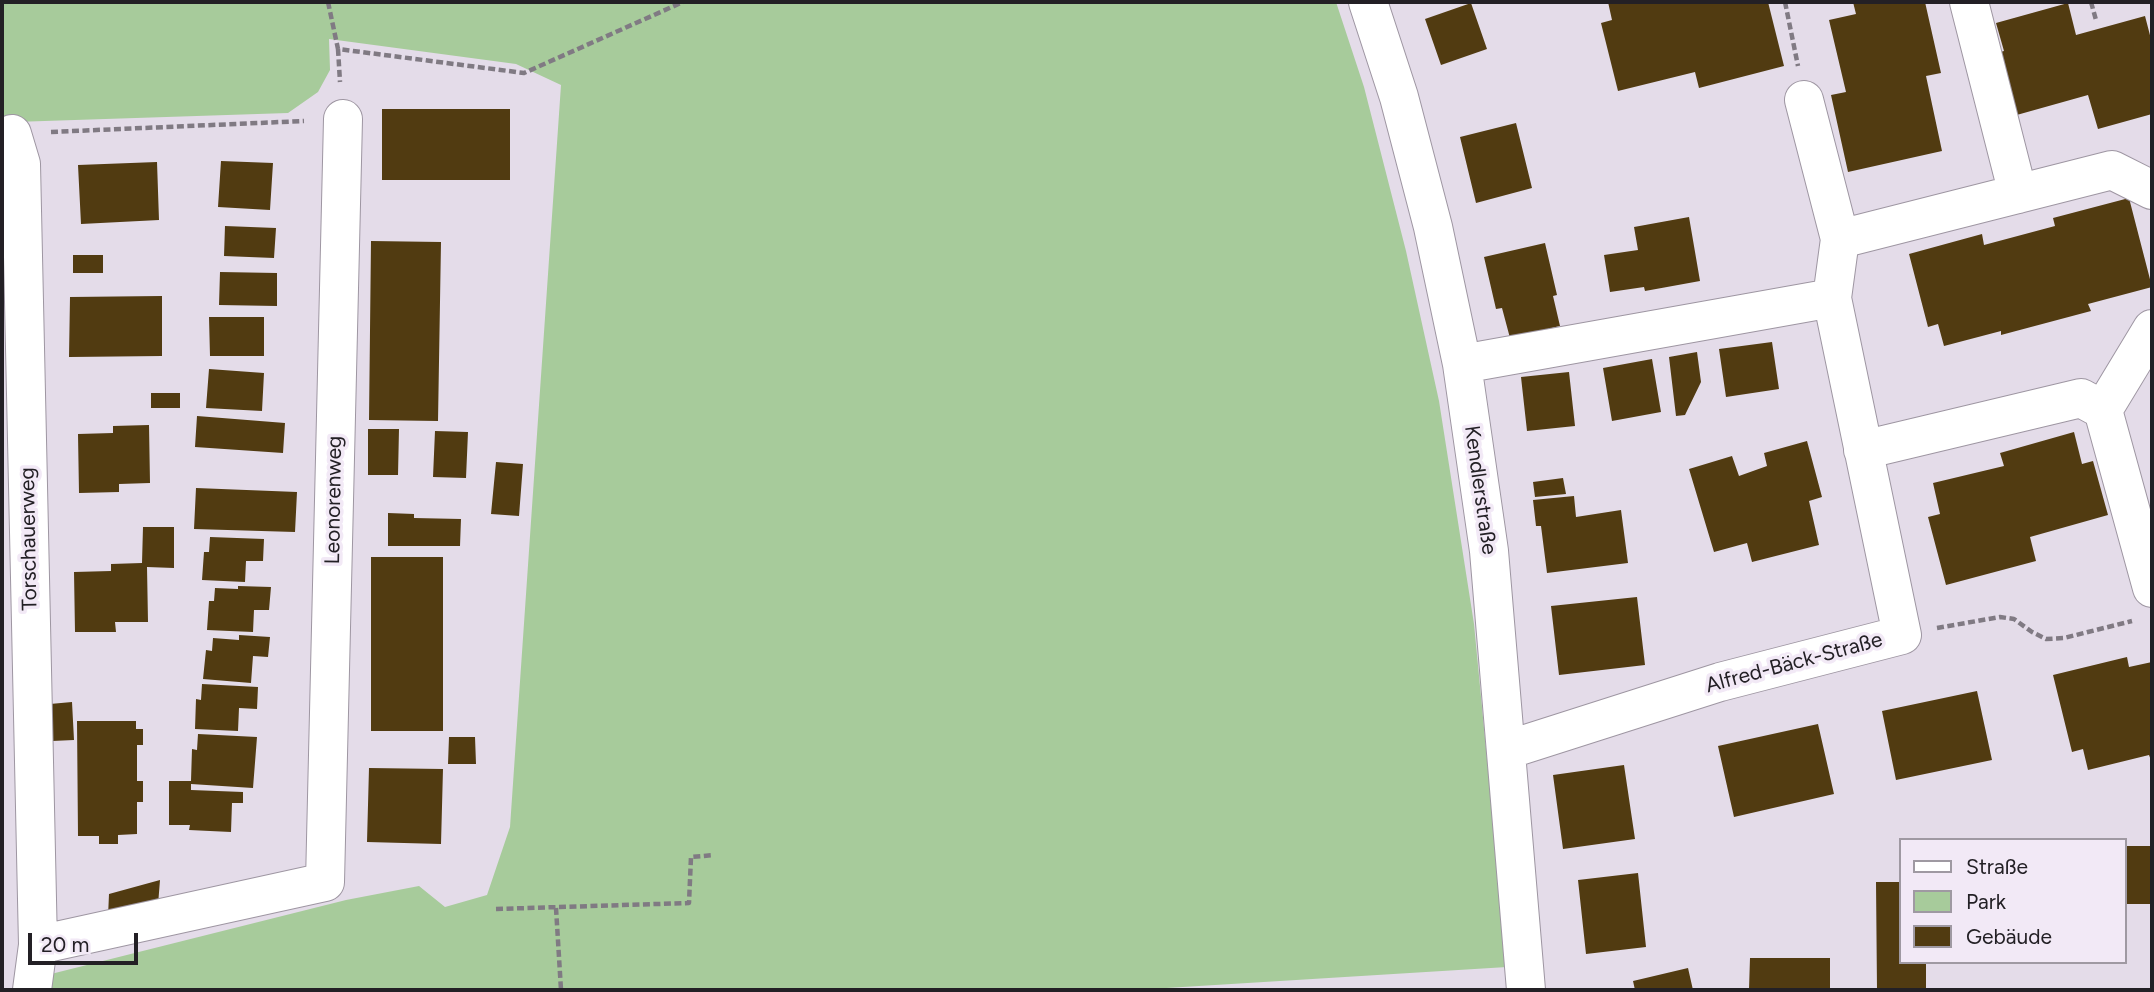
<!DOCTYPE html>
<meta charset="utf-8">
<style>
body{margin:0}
#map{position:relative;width:2154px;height:992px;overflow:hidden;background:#e4dce9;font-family:Figtree,sans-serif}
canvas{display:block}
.frame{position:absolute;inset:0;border:4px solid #232025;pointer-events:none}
.legend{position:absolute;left:1899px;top:838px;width:228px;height:126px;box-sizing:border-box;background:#f2e9f6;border:2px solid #9f99a2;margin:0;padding:9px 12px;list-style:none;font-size:21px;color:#232025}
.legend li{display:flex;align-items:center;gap:14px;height:35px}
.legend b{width:35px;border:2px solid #9f99a2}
.scale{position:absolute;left:28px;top:933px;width:110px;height:32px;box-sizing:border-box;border:4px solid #232025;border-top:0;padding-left:9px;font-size:21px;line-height:24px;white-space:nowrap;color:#232025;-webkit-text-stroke:5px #f2e9f6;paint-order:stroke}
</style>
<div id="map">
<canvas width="2154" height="992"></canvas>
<div class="frame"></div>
<ul class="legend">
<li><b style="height:9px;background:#fff"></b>Straße</li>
<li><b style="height:19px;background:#a7cb9b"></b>Park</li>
<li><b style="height:19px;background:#513b11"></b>Gebäude</li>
</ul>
<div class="scale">20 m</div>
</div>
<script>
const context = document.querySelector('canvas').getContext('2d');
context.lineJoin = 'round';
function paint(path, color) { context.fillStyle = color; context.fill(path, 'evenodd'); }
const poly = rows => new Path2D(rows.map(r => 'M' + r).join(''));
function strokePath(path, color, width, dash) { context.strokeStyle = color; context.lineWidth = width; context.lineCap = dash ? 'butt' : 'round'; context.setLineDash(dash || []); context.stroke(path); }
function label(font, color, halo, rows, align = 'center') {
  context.font = font + ' Figtree,sans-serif'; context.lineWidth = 7; context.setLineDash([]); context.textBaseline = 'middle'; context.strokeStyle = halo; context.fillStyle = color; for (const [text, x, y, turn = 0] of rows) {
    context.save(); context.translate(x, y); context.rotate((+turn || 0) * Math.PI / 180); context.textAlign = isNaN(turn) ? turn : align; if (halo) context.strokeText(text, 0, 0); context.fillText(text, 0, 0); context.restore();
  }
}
paint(poly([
 [2,2,1336,2,1364,87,1406,251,1439,401,1474,624,1507,967,1134,990,49,990,51,974,346,900,419,886,445,907,487,895,510,827,561,85,516,64,329,39,330,70,318,92,288,113,14,122,2,118]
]), '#a7cb9b');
paint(poly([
 [1608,2,1768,2,1784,66,1699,88,1695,72,1618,91,1601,23,1612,20],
 [1853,2,1925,2,1941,73,1926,76,1942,151,1848,172,1831,95,1846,92,1829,20,1856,14],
 [1471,3,1487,49,1441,65,1425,19],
 [2068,3,2076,35,2145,16,2152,43,2152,114,2098,129,2088,95,2006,118,1989,55,2004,51,1996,23],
 [382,109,510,109,510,180,382,180],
 [1516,123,1532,188,1476,203,1460,137],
 [221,161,273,163,270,210,218,207],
 [157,162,159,220,81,224,78,165],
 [2129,198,2152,287,2088,304,2091,311,2001,335,2001,331,1944,346,1938,324,1928,327,1909,254,1982,234,1984,245,2055,226,2053,218],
 [1689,217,1700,281,1645,291,1644,287,1610,292,1604,255,1638,250,1634,227],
 [225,226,276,228,274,258,224,256],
 [371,241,441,242,438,421,369,420],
 [1545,243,1557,295,1553,296,1560,326,1510,338,1502,308,1496,309,1484,257],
 [73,255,103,255,103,273,73,273],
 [220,272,277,273,277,306,219,305],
 [162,296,162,356,69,357,70,297],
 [209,317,264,317,264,356,210,356],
 [1772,342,1779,389,1726,397,1719,349],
 [1697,352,1701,382,1685,415,1676,416,1669,357],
 [1652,359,1661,412,1612,421,1603,368],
 [209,369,264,373,262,411,206,408],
 [1569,372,1575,426,1527,431,1521,377],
 [151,393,180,393,180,408,151,408],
 [197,416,285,423,283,453,195,447],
 [149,425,150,483,119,484,119,492,79,493,78,434,113,433,113,426],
 [368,429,399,429,398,475,368,475],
 [435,431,468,432,466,478,433,477],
 [2074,432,2082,464,2093,461,2108,515,2030,537,2036,561,1946,585,1928,517,1940,514,1933,483,2004,466,2000,453],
 [1807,441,1822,497,1809,501,1819,545,1752,562,1747,543,1714,552,1689,469,1732,456,1739,476,1767,466,1764,453],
 [496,462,523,464,519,516,491,514],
 [1563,478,1566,494,1535,497,1533,482],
 [196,488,297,492,295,532,194,529],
 [1574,496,1576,517,1621,510,1628,563,1547,573,1541,526,1536,526,1533,500],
 [388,513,414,514,414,518,461,519,460,546,388,546],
 [143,527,174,527,174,568,147,567,148,622,115,622,116,632,75,632,74,572,111,571,111,564,142,563],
 [210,537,264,539,263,561,246,561,245,582,202,580,204,552,209,552],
 [371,557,443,557,443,731,371,731],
 [238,586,271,587,269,610,254,610,253,632,207,630,209,601,214,601,215,588,238,589],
 [1637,597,1645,665,1559,675,1551,606],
 [239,635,270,637,268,657,253,656,251,683,203,679,206,650,212,651,213,638,239,640],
 [2127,657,2129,667,2152,662,2152,763,2149,755,2088,770,2083,749,2072,752,2053,675],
 [202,684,258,687,257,709,239,708,238,731,195,729,196,699,201,700],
 [1977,691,1992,760,1896,780,1882,711],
 [72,702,74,740,52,741,50,704],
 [77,721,136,721,136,729,143,729,143,745,137,745,137,781,143,781,143,802,137,802,137,834,118,835,118,844,99,844,99,836,78,836],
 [1818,724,1834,794,1734,817,1718,746],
 [198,734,257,737,253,788,191,784,191,790,243,792,243,803,232,803,231,832,189,830,190,825,169,825,169,781,191,781,192,749,197,750],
 [449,737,475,737,476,764,448,764],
 [1624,765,1635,839,1563,849,1553,775],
 [369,768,443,769,441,844,367,842],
 [2124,846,2152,846,2152,904,2124,904],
 [1638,873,1646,947,1586,954,1578,880],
 [160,880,158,905,108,917,109,894],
 [1876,882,1900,882,1900,962,1926,962,1926,990,1877,990],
 [1750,958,1830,958,1830,990,1749,990],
 [1688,968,1693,990,1635,990,1633,981]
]), '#513b11');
const minor = poly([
 [1368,2,1399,97,1433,227,1462,364,1489,551,1526,990],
 [1969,2,2018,194],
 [12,134,21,164,38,945,32,990],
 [1840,239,2112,170,2152,190],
 [1462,364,1832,298,1840,239,1804,100],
 [2103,410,2152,329],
 [1863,450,2081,398,2103,410,2152,588],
 [1507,750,1720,682,1902,635,1832,298],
 [38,945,325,882,343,119]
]);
strokePath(minor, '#9e96a2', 40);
strokePath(poly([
 [328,2,338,49,524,73,683,2],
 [1785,2,1798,66],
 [2091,2,2096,20],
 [338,49,340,82],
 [51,132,304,121],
 [1937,628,2000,617,2014,619,2032,632,2046,639,2064,638,2132,621],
 [556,908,561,990],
 [496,909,689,903,691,857,714,855]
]), '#807a83', 4.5, [7, 3.5]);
strokePath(minor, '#fff', 38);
label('21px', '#232025', '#f2e9f6', [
 ["Kendlerstraße",1480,490,82],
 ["Leonorenweg",334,500,-89],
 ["Torschauerweg",29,539,-91],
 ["Alfred-Bäck-Straße",1794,663,-15]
]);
</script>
